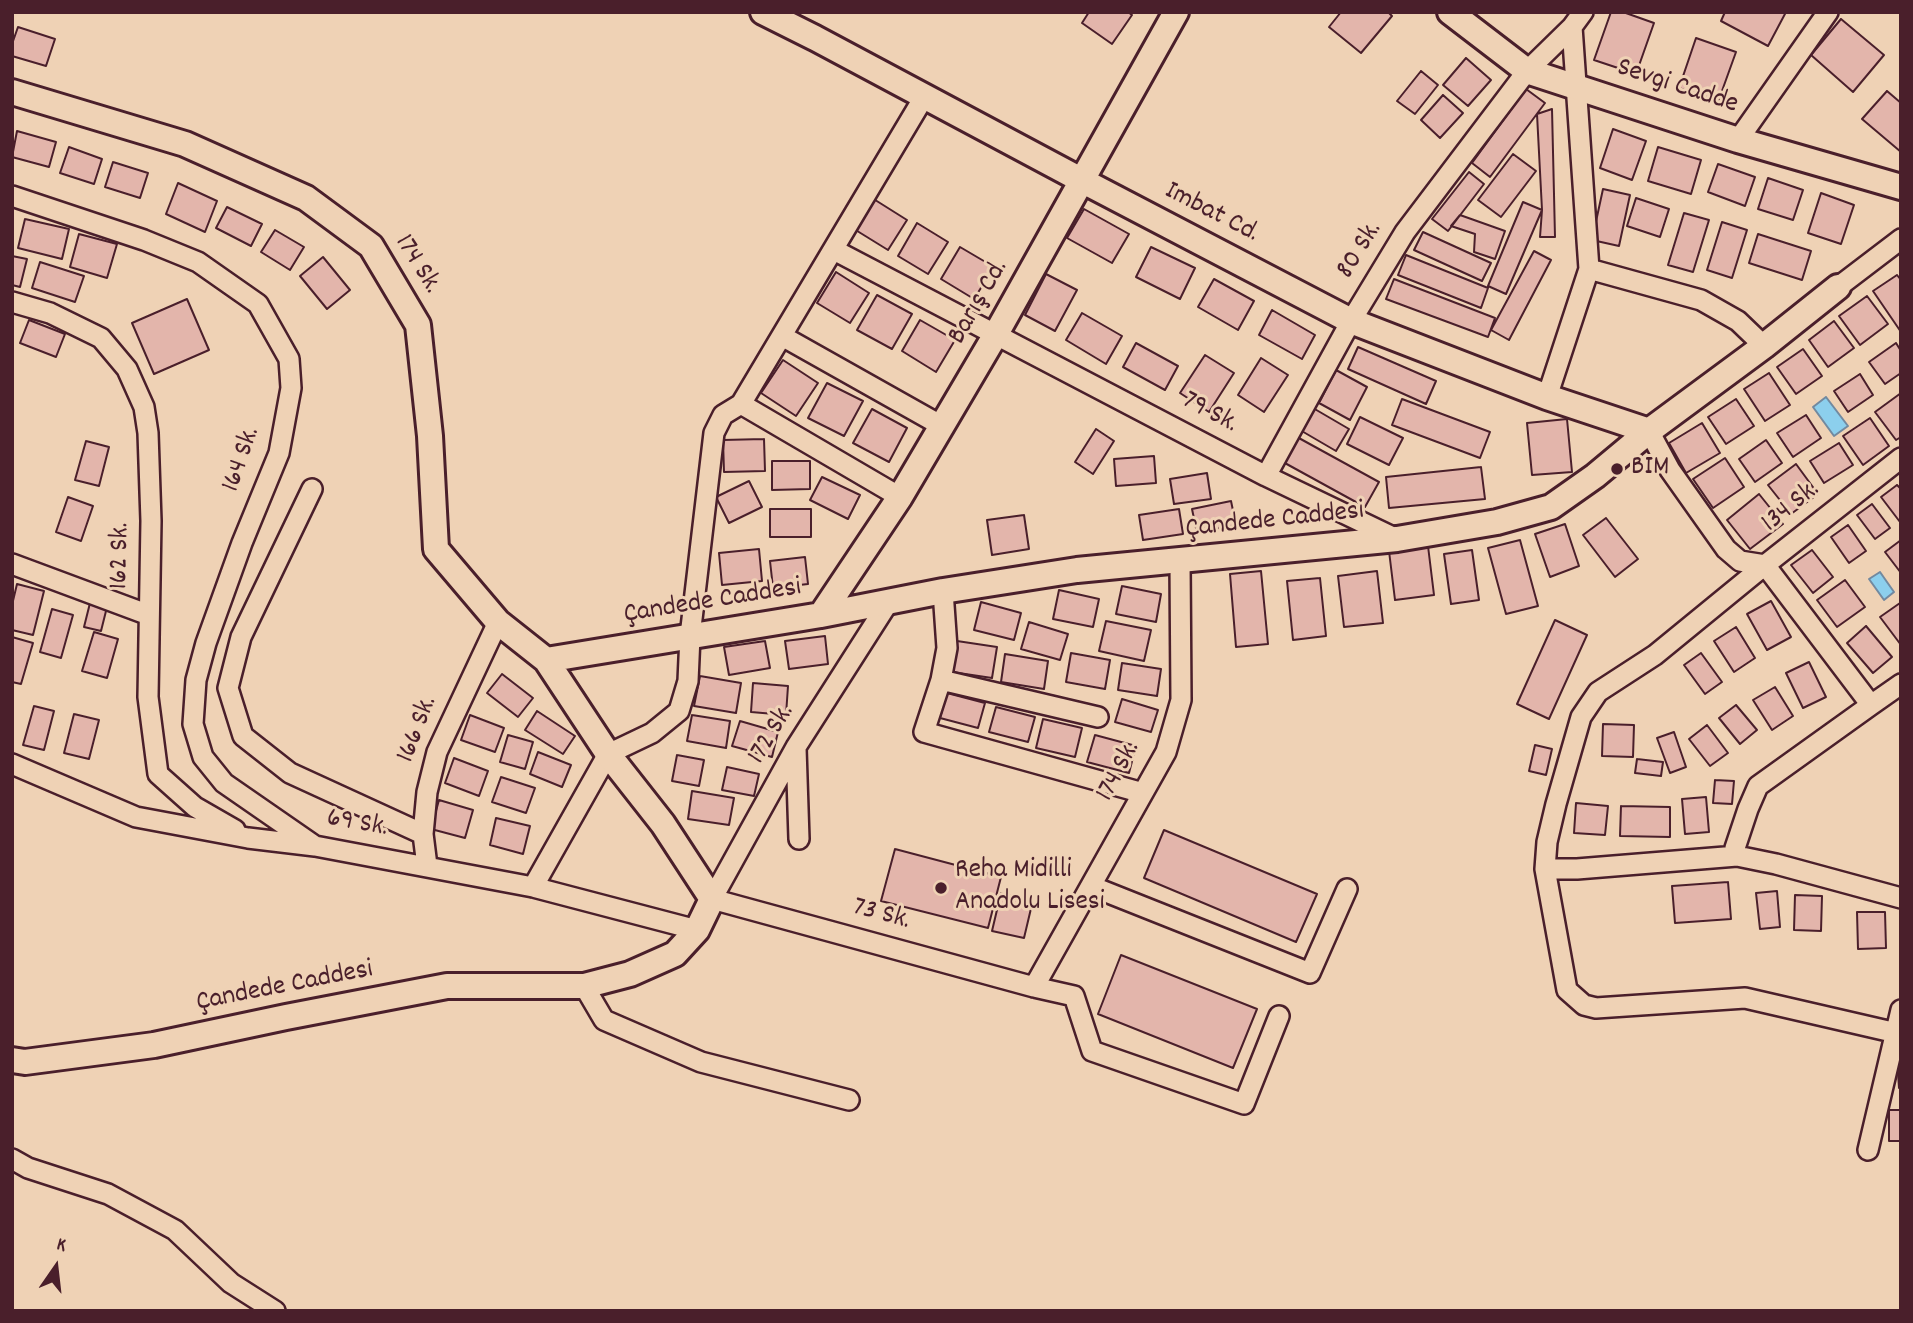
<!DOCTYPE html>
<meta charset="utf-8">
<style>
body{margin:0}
#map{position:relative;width:1913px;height:1323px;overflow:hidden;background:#efd2b5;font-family:Dekko,sans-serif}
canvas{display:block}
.frame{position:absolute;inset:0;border:14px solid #4a1f2b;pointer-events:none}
.north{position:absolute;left:21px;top:1232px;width:70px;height:70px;-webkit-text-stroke:5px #efd2b5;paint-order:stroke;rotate:14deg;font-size:19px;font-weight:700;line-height:28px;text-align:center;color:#4a1f2b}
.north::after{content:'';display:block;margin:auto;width:24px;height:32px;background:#4a1f2b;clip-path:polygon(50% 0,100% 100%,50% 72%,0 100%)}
</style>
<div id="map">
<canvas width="1913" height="1323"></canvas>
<div class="frame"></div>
<div class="north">K</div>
</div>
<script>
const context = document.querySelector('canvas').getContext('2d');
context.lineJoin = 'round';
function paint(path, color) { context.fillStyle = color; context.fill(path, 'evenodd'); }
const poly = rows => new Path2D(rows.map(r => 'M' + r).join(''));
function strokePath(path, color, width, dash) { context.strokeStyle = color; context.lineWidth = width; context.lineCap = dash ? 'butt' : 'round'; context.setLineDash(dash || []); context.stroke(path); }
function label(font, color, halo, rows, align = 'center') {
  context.font = font + ' Dekko,sans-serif'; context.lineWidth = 6; context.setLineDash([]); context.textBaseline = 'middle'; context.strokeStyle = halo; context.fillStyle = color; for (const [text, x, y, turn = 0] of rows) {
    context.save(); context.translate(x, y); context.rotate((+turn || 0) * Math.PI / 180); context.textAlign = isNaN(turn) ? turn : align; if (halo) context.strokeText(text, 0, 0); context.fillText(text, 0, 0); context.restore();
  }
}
const water = poly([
 [1826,397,1848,426,1834,436,1813,407,1826,397],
 [1880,572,1894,592,1884,600,1869,579,1880,572]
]);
paint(water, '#8ccfed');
strokePath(water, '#72899f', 2);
const building = poly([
 [1089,12,1128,12,1132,15,1112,44,1082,23,1089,12],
 [1341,12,1388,12,1392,16,1361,53,1329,27,1341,12],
 [1611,12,1623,12,1654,23,1636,74,1594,60,1611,12],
 [1725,12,1786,12,1768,46,1721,21,1725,12],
 [1841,19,1884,55,1853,92,1811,55,1841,19],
 [18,27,55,39,46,66,12,56,12,44,18,27],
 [1696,38,1736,52,1718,102,1679,88,1696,38],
 [1466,58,1491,80,1468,106,1443,85,1466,58],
 [1421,71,1438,85,1415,114,1397,101,1421,71],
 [1526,89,1545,103,1490,177,1472,163,1526,89],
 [1887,91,1901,103,1901,152,1862,119,1887,91],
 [1443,95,1463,113,1440,138,1421,120,1443,95],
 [1552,109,1555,237,1540,237,1542,210,1537,114,1552,109],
 [1613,129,1646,141,1632,180,1600,168,1613,129],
 [17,131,56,142,49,167,12,157,17,131],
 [69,147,102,159,94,184,60,173,69,147],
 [1658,147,1701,160,1691,194,1648,181,1658,147],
 [1513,154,1536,171,1501,217,1478,200,1513,154],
 [113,162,148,173,140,198,105,187,113,162],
 [1718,164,1755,177,1745,206,1708,192,1718,164],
 [1469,172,1484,184,1448,231,1432,219,1469,172],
 [1768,178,1803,190,1793,220,1758,209,1768,178],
 [178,183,217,201,205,232,166,214,178,183],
 [1603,189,1630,195,1619,246,1592,240,1603,189],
 [1821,193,1854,205,1841,244,1808,233,1821,193],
 [872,198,907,220,888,250,854,229,872,198],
 [1636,198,1669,209,1660,237,1627,226,1636,198],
 [1523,202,1542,210,1506,294,1488,286,1523,202],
 [227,207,262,224,251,246,216,228,227,207],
 [1084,209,1129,234,1112,263,1067,238,1084,209],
 [1684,213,1709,220,1693,272,1668,265,1684,213],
 [1460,215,1505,231,1495,259,1474,252,1475,234,1451,226,1460,215],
 [25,219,69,229,62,259,18,248,25,219],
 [1722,222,1747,230,1732,278,1707,270,1722,222],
 [917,223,948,242,928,274,898,256,917,223],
 [275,230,304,247,290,270,261,252,275,230],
 [1423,232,1491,263,1482,281,1414,250,1423,232],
 [79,234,117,244,107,278,70,267,79,234],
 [1758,234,1811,251,1802,280,1749,263,1758,234],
 [960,247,994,267,974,299,941,279,960,247],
 [1151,247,1195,268,1180,299,1136,277,1151,247],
 [1534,251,1551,260,1509,340,1491,330,1534,251],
 [1406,255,1488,288,1481,308,1398,275,1406,255],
 [12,256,27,259,20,287,12,285,12,256],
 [323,257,350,290,327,309,300,276,323,257],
 [40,262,84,276,75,302,32,288,40,262],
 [836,272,869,293,850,323,817,303,836,272],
 [1046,274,1077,290,1055,331,1025,315,1046,274],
 [1897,275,1901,280,1901,332,1873,291,1897,275],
 [1214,279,1254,301,1238,330,1198,307,1214,279],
 [1394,279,1495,318,1488,337,1386,299,1394,279],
 [877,295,912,314,892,349,857,330,877,295],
 [1867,296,1888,324,1860,345,1839,316,1867,296],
 [187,299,209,350,154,374,132,323,187,299],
 [1272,310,1315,335,1302,359,1259,335,1272,310],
 [1082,313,1122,336,1106,364,1066,340,1082,313],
 [29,320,65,334,56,357,20,343,29,320],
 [920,320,955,340,936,372,902,351,920,320],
 [1834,321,1854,348,1828,367,1809,340,1834,321],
 [1136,343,1178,366,1165,390,1123,367,1136,343],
 [1896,343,1901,351,1901,373,1885,384,1869,362,1896,343],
 [1358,347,1436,381,1426,404,1348,369,1358,347],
 [1803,349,1822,376,1796,394,1777,367,1803,349],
 [1205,355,1234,373,1209,412,1180,393,1205,355],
 [1261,358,1288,375,1264,412,1238,395,1261,358],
 [783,360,818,383,796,416,761,393,783,360],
 [1336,370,1367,387,1350,420,1319,403,1336,370],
 [1769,373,1790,405,1765,421,1744,389,1769,373],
 [1860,374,1873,395,1848,412,1834,391,1860,374],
 [827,383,863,401,844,436,808,418,827,383],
 [1901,393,1901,437,1896,440,1875,412,1901,393],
 [1402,399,1490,432,1480,458,1392,425,1402,399],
 [1736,399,1754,426,1726,444,1708,417,1736,399],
 [1313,408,1349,429,1336,451,1300,430,1313,408],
 [872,409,907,428,889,462,853,443,872,409],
 [1806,415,1821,438,1793,457,1777,433,1806,415],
 [1360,417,1403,438,1389,465,1347,444,1360,417],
 [1870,418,1889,446,1863,465,1843,436,1870,418],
 [1567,419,1572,472,1532,475,1527,423,1567,419],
 [1702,423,1720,453,1686,473,1669,443,1702,423],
 [1096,429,1114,441,1093,474,1075,462,1096,429],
 [1297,437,1379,482,1365,507,1283,462,1297,437],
 [764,439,765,471,724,472,723,440,764,439],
 [1766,440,1782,463,1755,482,1739,459,1766,440],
 [86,441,109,447,99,486,75,480,86,441],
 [1839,443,1853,465,1824,483,1810,461,1839,443],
 [1154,456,1156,483,1116,486,1114,459,1154,456],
 [1725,458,1744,487,1713,508,1693,479,1725,458],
 [772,461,810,461,810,489,772,490,772,461],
 [1796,464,1818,494,1791,514,1768,485,1796,464],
 [1481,467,1485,499,1389,508,1386,477,1481,467],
 [1207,473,1211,499,1174,504,1170,479,1207,473],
 [822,477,860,495,848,519,810,500,822,477],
 [749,481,762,507,729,523,716,497,749,481],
 [1897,485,1901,489,1900,522,1881,497,1897,485],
 [1759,494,1783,524,1750,549,1727,520,1759,494],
 [68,497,93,506,81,541,56,532,68,497],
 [1231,501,1236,525,1197,533,1192,509,1231,501],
 [1872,504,1890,528,1875,539,1857,515,1872,504],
 [770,509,811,509,811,537,770,537,770,509],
 [1179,509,1183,534,1143,540,1139,515,1179,509],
 [1024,515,1029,549,992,555,987,520,1024,515],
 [1606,518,1638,559,1615,577,1583,535,1606,518],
 [1565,524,1579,566,1550,577,1535,534,1565,524],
 [1848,525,1866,551,1849,563,1831,537,1848,525],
 [1520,540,1538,606,1506,614,1488,548,1520,540],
 [1901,540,1901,573,1885,552,1901,540],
 [1428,546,1434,595,1395,600,1389,551,1428,546],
 [759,549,762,581,722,585,719,553,759,549],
 [1472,550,1479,600,1451,604,1444,554,1472,550],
 [1812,550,1833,577,1813,593,1791,565,1812,550],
 [805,557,808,584,773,588,770,561,805,557],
 [1261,571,1268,644,1236,647,1230,574,1261,571],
 [1377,571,1383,623,1344,627,1338,576,1377,571],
 [1320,578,1326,636,1293,640,1287,581,1320,578],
 [1845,580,1865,607,1837,627,1817,600,1845,580],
 [17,584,44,591,33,635,12,630,12,605,17,584],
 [1122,586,1161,594,1156,622,1116,614,1122,586],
 [1059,590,1099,599,1093,627,1053,619,1059,590],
 [1771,601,1791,637,1767,650,1747,614,1771,601],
 [981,602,1021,613,1014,640,974,630,981,602],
 [90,603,107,607,101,631,84,627,90,603],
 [1900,603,1901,605,1901,645,1880,617,1900,603],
 [52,609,73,615,61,658,40,652,52,609],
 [1555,620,1587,635,1549,719,1517,704,1555,620],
 [1106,621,1151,630,1144,661,1099,651,1106,621],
 [1029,622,1068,634,1060,660,1021,649,1029,622],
 [1866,626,1892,657,1873,673,1847,643,1866,626],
 [1736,627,1755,658,1734,672,1714,641,1736,627],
 [94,632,118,639,107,678,82,671,94,632],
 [825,636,828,664,789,669,785,641,825,636],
 [12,637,33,643,21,684,12,682,12,637],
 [765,641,770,668,729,675,724,647,765,641],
 [957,641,997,647,992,678,952,672,957,641],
 [1071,653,1110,660,1105,689,1066,682,1071,653],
 [1701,653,1722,682,1705,694,1684,665,1701,653],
 [1005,654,1048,661,1044,689,1001,682,1005,654],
 [1809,662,1826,697,1803,708,1786,673,1809,662],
 [1122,663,1161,669,1157,696,1118,690,1122,663],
 [502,674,533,698,518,717,487,693,502,674],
 [700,676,741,683,736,713,694,706,700,676],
 [753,683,788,686,786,715,751,712,753,683],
 [1775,687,1793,716,1772,730,1753,700,1775,687],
 [947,693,985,703,978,728,940,718,947,693],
 [1122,699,1158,710,1151,732,1115,722,1122,699],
 [1736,705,1757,730,1740,744,1719,718,1736,705],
 [34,706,54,711,44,750,23,745,34,706],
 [996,707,1035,717,1028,742,989,732,996,707],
 [537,711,575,736,563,754,525,730,537,711],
 [74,714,99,720,89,759,64,753,74,714],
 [470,715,504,728,495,752,461,740,470,715],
 [692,715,730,721,726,748,687,741,692,715],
 [1043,719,1082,728,1075,757,1036,748,1043,719],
 [740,721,778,732,772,757,732,746,740,721],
 [1603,724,1634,725,1633,757,1602,756,1603,724],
 [1707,725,1728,753,1710,766,1689,739,1707,725],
 [1674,732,1686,767,1670,773,1657,738,1674,732],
 [508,735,533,742,525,769,500,762,508,735],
 [1095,735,1136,746,1129,773,1087,762,1095,735],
 [1535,745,1552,749,1546,775,1529,771,1535,745],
 [538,752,571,765,562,787,530,774,538,752],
 [677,755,704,760,699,786,672,781,677,755],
 [454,758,488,771,479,796,445,783,454,758],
 [1637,759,1663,762,1661,776,1635,773,1637,759],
 [727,767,759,774,754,796,722,790,727,767],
 [501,777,535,788,526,813,492,802,501,777],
 [1715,780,1734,781,1732,804,1713,803,1715,780],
 [692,791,734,798,729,825,688,819,692,791],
 [1706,797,1709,832,1685,834,1682,799,1706,797],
 [439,800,473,810,465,838,431,829,439,800],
 [1576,803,1608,806,1605,835,1574,833,1576,803],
 [1621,806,1670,807,1670,837,1620,836,1621,806],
 [496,818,530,826,523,854,490,845,496,818],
 [1164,830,1317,894,1296,942,1144,878,1164,830],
 [895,849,1001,877,988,928,881,901,895,849],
 [1728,882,1731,919,1675,923,1672,886,1728,882],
 [1777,891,1780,927,1760,929,1756,893,1777,891],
 [1001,893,1033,900,1024,938,992,931,1001,893],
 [1795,895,1822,896,1821,931,1794,930,1795,895],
 [1857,912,1885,912,1886,948,1858,949,1857,912],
 [1121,955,1257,1009,1233,1068,1098,1014,1121,955],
 [1897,1058,1901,1058,1901,1088,1899,1088,1897,1058],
 [1889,1110,1901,1110,1901,1141,1889,1141,1889,1110]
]);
paint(building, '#e3b5ab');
strokePath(building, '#4a1f2b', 2);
const minor = poly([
 [1738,140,1828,12],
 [12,196,144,240,198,262,258,304,289,359,291,388,279,453,242,543,206,643,196,680,193,724,203,757,224,783,315,846],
 [834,250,1266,476,1397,539],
 [1589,269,1701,300,1738,321,1764,346],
 [1838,287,1901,239],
 [12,302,50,313,101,338,127,369,144,407,148,433,151,521,148,697,158,774,195,807,235,830],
 [782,336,942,426],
 [1547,397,1589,269,1572,27],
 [741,404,900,497],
 [1649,431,1670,470,1726,549,1740,561,1765,565,1901,458],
 [1266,476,1351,321,1405,232,1527,71,1572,27,1583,12],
 [312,489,241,637,228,688,243,736,290,773,423,834],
 [12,564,149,615],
 [943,591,947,648,941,680,924,732,1143,793],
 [888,603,796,747,712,899,1034,987,1074,996,1092,1051,1244,1104,1279,1016],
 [941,680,1098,717],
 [1871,705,1765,565,1655,655,1598,692,1581,717,1556,804,1547,842,1545,869,1577,869,1737,856,1735,848,1748,809,1758,786,1871,705,1901,684],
 [796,748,799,839],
 [12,764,136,817,248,838,315,846,533,887,697,930],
 [1737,856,1776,864,1901,898],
 [427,866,423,834,427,792,437,752,498,622],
 [1545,869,1567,990,1584,1005,1596,1008,1745,998,1901,1034],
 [1091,886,1310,973,1347,889],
 [533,887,608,754,652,733,679,711,688,681,690,636,714,433,723,415,741,404,924,97],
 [584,986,604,1020,701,1062,849,1100],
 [1034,987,1166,752,1181,700,1180,562],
 [1868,1150,1901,1010],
 [12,1159,28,1168,108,1194,175,1230,231,1283,275,1311]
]);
const tertiary = poly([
 [763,12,815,38,1083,181,1351,321,1547,397,1649,431],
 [1450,12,1527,71,1738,140,1901,187],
 [12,92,185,144,306,198,371,246,418,325,430,436,436,549,498,622,546,660,608,754,663,824,712,899,697,930,675,954,630,974,584,986,447,986,286,1017,154,1045,25,1062,12,1060],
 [821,615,900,497,996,334,1176,12],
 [546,660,821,615,943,591,1077,570,1397,539,1497,522,1551,507,1595,476,1649,431,1764,346,1838,287]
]);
strokePath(minor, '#4a1f2b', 24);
strokePath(tertiary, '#4a1f2b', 30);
strokePath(minor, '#efd2b5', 19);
strokePath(tertiary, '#efd2b5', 24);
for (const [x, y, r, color] of [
 [1617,469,7,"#4a1f2b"],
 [941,888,7,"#4a1f2b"]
]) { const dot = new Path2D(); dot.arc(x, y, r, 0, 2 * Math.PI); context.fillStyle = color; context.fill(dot); strokePath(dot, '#efd2b5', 2.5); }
label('28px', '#4a1f2b', '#efd2b5', [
 ["Sevgi Cadde",1677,88,18],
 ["Imbat Cd.",1211,214,27],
 ["80 Sk.",1361,251,-58],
 ["174 Sk.",416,265,58],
 ["Barış Cd.",980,303,-60],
 ["79 Sk.",1209,414,28],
 ["164 Sk.",243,460,-71],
 ["134 Sk.",1792,508,-39],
 ["Çandede Caddesi",1275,522,-6],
 ["162 Sk.",122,556,-89],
 ["Çandede Caddesi",713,603,-9],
 ["166 Sk.",419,730,-69],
 ["172 Sk.",773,735,-59],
 ["174 Sk.",1120,772,-62],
 ["69 Sk.",357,825,10],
 ["73 Sk.",881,916,15],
 ["Çandede Caddesi",285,988,-11]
]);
label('28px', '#4a1f2b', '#efd2b5', [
 ["BIM",1631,469],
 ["Reha Midilli",955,872],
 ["Anadolu Lisesi",955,904]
], 'left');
</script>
